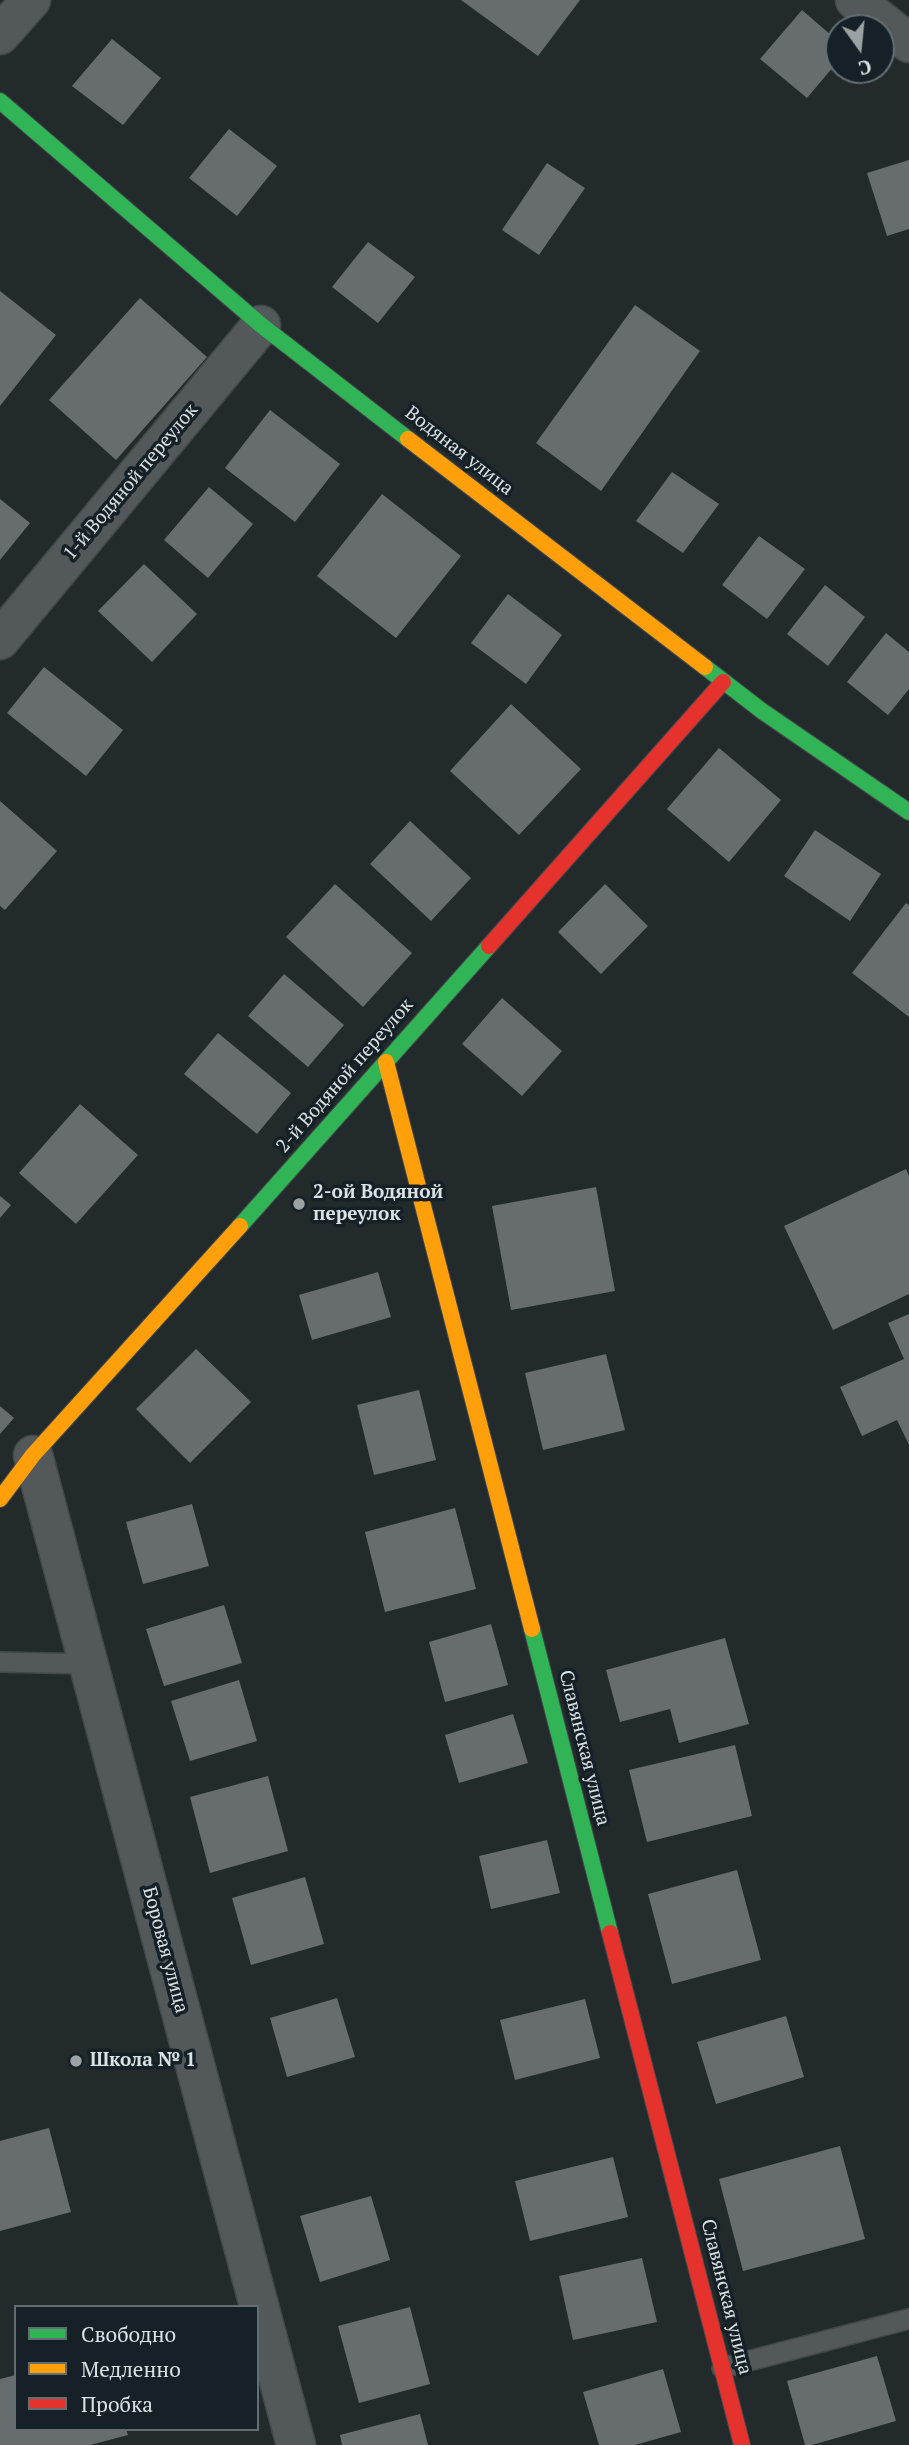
<!DOCTYPE html>
<meta charset="utf-8">
<style>
body{margin:0}
#map{position:relative;width:909px;height:2445px;overflow:hidden;background:#232a2c;font-family:"PT Serif",serif}
canvas{display:block}
.legend{position:absolute;left:14px;top:2305px;width:245px;height:126px;box-sizing:border-box;background:#152126;border:2px solid #646e72;margin:0;padding:9px 12px;list-style:none;font-size:21px;color:#dae2e5}
.legend li{display:flex;align-items:center;gap:14px;height:35px}
.legend b{width:35px;border:2px solid #646e72}
.north{position:absolute;left:825px;top:14px;width:70px;height:70px;box-sizing:border-box;background:#152126;border:2px solid #646e72;border-radius:50%;rotate:165deg;font-size:19px;font-weight:700;line-height:28px;text-align:center;color:#dae2e5}
.north::after{content:'';display:block;margin:auto;width:24px;height:32px;background:#9aa2a4;clip-path:polygon(50% 0,100% 100%,50% 72%,0 100%)}
</style>
<div id="map">
<canvas width="909" height="2445"></canvas>
<ul class="legend">
<li><b style="height:9px;background:#30b455"></b>Свободно</li>
<li><b style="height:9px;background:#ff9f0a"></b>Медленно</li>
<li><b style="height:9px;background:#e5322d"></b>Пробка</li>
</ul>
<div class="north">С</div>
</div>
<script>
const context = document.querySelector('canvas').getContext('2d');
context.lineJoin = 'round';
function paint(path, color) { context.fillStyle = color; context.fill(path, 'evenodd'); }
const poly = rows => new Path2D(rows.map(r => 'M' + r).join(''));
function strokePath(path, color, width, dash) { context.strokeStyle = color; context.lineWidth = width; context.lineCap = dash ? 'butt' : 'round'; context.setLineDash(dash || []); context.stroke(path); }
function label(font, color, halo, rows, align = 'center') {
  context.font = font + ' "PT Serif",serif'; context.lineWidth = 7; context.setLineDash([]); context.textBaseline = 'middle'; context.strokeStyle = halo; context.fillStyle = color; for (const [text, x, y, turn = 0] of rows) {
    context.save(); context.translate(x, y); context.rotate((+turn || 0) * Math.PI / 180); context.textAlign = isNaN(turn) ? turn : align; if (halo) context.strokeText(text, 0, 0); context.fillText(text, 0, 0); context.restore();
  }
}
paint(poly([
 [461,0,580,0,538,56],
 [802,10,839,42,839,60,807,98,760,59],
 [112,39,161,78,123,125,72,86],
 [229,129,277,166,237,216,189,178],
 [909,160,909,229,887,236,867,173],
 [547,163,585,188,539,255,502,230],
 [368,242,415,277,378,323,332,287],
 [0,291,56,335,0,406],
 [140,298,207,357,116,460,49,400],
 [635,305,700,351,601,491,536,443],
 [270,410,340,464,295,522,225,468],
 [672,472,719,504,683,553,636,521],
 [209,487,253,524,208,578,164,540],
 [382,494,461,556,396,638,317,576],
 [0,499,30,523,0,560],
 [759,536,805,569,767,619,722,585],
 [144,564,197,614,152,662,98,611],
 [825,585,865,617,828,666,787,634],
 [508,594,562,635,526,684,471,643],
 [886,633,909,652,909,689,888,715,847,682],
 [44,667,123,730,86,776,7,713],
 [511,704,581,769,519,835,450,771],
 [719,748,781,800,729,862,667,809],
 [0,801,57,851,5,910,0,906],
 [410,821,471,878,431,921,370,864],
 [815,830,881,874,850,921,784,876],
 [335,884,412,953,363,1007,286,937],
 [605,884,648,926,601,974,558,932],
 [906,903,909,905,909,1017,852,973],
 [284,974,344,1025,308,1067,248,1016],
 [502,998,562,1051,522,1096,462,1044],
 [218,1033,291,1093,257,1134,184,1074],
 [80,1104,138,1155,76,1224,19,1173],
 [906,1169,909,1176,909,1294,833,1330,784,1226],
 [596,1187,615,1291,511,1310,492,1206],
 [0,1196,11,1205,0,1218],
 [378,1272,391,1317,312,1340,299,1295],
 [909,1314,909,1445,897,1420,862,1436,840,1387,904,1359,888,1323],
 [196,1349,251,1402,190,1463,136,1409],
 [606,1354,625,1430,543,1450,525,1373],
 [419,1390,436,1460,374,1475,357,1405],
 [0,1406,14,1418,0,1434],
 [192,1504,209,1566,143,1584,126,1522],
 [455,1508,476,1589,385,1612,365,1532],
 [224,1605,242,1663,164,1686,146,1629],
 [491,1624,508,1685,445,1702,429,1642],
 [725,1638,749,1724,679,1743,670,1709,620,1722,606,1670],
 [239,1680,257,1741,190,1761,171,1701],
 [513,1714,528,1763,459,1783,445,1735],
 [735,1745,752,1816,647,1842,629,1770],
 [268,1776,288,1851,210,1873,190,1797],
 [547,1840,560,1893,491,1909,479,1856],
 [737,1870,761,1960,672,1984,648,1894],
 [305,1877,324,1944,251,1965,232,1898],
 [337,1998,355,2057,287,2077,270,2018],
 [585,1999,600,2058,515,2080,500,2020],
 [786,2016,804,2077,716,2104,697,2042],
 [49,2128,71,2212,0,2231,0,2141],
 [840,2146,865,2239,743,2271,719,2179],
 [613,2157,628,2217,530,2241,515,2181],
 [371,2196,390,2260,320,2282,300,2216],
 [642,2258,657,2322,573,2340,559,2276],
 [410,2307,430,2384,359,2403,338,2326],
 [877,2356,896,2421,812,2445,805,2445,787,2381],
 [663,2369,681,2432,635,2445,599,2445,583,2392],
 [16,2375,16,2429,126,2429,128,2435,90,2445,0,2445,0,2379],
 [420,2414,428,2445,342,2445,340,2435]
]), '#676d6f');
const lane = poly([
 [0,1662,89,1664],
 [722,2368,909,2319]
]);
const street = poly([
 [855,0,909,43],
 [0,35,31,0],
 [0,640,261,325],
 [33,1455,296,2445]
]);
const fast = poly([
 [0,101,261,325,408,439],
 [705,667,762,711,909,812],
 [240,1226,489,946],
 [532,1629,610,1933]
]);
const slow = poly([
 [408,439,705,667],
 [386,1062,532,1629],
 [0,1499,33,1455,240,1226]
]);
const jam = poly([
 [489,946,723,682],
 [610,1933,742,2445]
]);
strokePath(lane, '#42484a', 22);
strokePath(street, '#42484a', 41);
strokePath(fast, '#42484a', 18);
strokePath(slow, '#42484a', 18);
strokePath(jam, '#42484a', 18);
strokePath(lane, '#53585a', 19);
strokePath(street, '#53585a', 38);
strokePath(fast, '#30b455', 16);
strokePath(slow, '#ff9f0a', 16);
strokePath(jam, '#e5322d', 16);
for (const [x, y, r, color] of [
 [299,1204,7,"#9aa2a4"],
 [76,2061,7,"#9aa2a4"]
]) { const dot = new Path2D(); dot.arc(x, y, r, 0, 2 * Math.PI); context.fillStyle = color; context.fill(dot); strokePath(dot, '#152126', 2.5); }
label('19px', '#dae2e5', '#152126', [
 ["Водяная улица",459,451,38],
 ["1-й Водяной переулок",131,482,-50],
 ["2-й Водяной переулок",345,1076,-49],
 ["Славянская улица",584,1748,76],
 ["Боровая улица",165,1950,75],
 ["Славянская улица",726,2297,76]
]);
label('bold 19px', '#dae2e5', '#152126', [
 ["2-ой Водяной",313,1193],
 ["переулок",313,1215],
 ["Школа № 1",90,2061]
], 'left');
</script>
